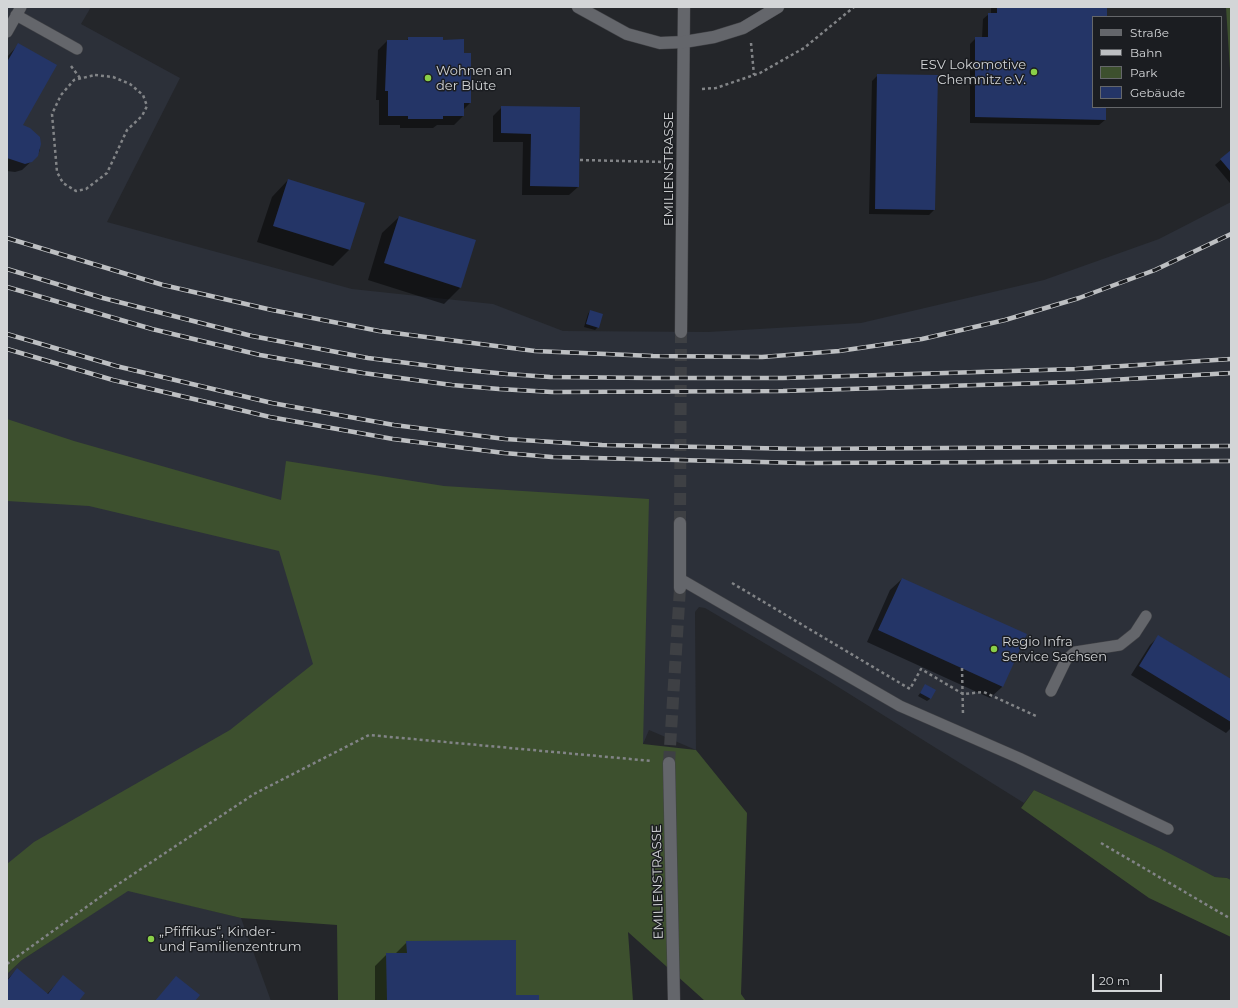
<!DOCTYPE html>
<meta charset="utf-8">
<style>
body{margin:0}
#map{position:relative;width:1238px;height:1008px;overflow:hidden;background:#24262a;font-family:Montserrat,sans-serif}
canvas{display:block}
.frame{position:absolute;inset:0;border:8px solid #d3d5d7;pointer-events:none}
.legend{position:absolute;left:1092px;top:16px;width:130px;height:92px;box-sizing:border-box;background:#1b1d21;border:1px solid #65676a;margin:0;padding:5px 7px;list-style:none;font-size:12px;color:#d3d5d7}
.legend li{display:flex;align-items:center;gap:8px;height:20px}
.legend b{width:20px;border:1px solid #65676a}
.scale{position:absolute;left:1092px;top:974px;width:70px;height:18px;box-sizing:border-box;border:2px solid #d3d5d7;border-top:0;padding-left:5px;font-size:12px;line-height:14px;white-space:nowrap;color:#d3d5d7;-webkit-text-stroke:3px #1b1d21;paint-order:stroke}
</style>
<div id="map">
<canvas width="1238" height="1008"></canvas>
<div class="frame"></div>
<ul class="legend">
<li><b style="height:5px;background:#64666b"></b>Straße</li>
<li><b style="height:5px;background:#bdbfc2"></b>Bahn</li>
<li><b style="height:11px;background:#3d502e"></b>Park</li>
<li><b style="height:11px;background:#243567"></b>Gebäude</li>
</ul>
<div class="scale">20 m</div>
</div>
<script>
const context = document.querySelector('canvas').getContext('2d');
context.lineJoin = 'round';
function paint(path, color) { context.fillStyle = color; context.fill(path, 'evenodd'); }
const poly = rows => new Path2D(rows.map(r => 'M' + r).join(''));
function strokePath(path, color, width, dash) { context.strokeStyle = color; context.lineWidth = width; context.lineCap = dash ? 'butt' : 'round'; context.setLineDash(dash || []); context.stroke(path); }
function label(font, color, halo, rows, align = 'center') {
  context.font = font + ' Montserrat,sans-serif'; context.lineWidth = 3; context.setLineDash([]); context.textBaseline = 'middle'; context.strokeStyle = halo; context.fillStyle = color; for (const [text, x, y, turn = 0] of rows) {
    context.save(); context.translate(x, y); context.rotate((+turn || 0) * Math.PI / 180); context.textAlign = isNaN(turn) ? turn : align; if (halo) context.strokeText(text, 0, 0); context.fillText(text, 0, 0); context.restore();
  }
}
paint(poly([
 [7,7,91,7,81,24,180,78,107,222,352,289,493,304,563,331,708,332,861,323,1044,280,1159,239,1231,202,1231,880,1227,878,1215,877,1034,790,1024,803,827,680,705,608,699,607,695,612,696,750,649,730,643,744,397,725,7,946],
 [128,890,241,918,271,1001,7,1001,7,974,22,960]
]), '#2c3039');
paint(poly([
 [1226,7,1231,7,1231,86],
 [7,419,74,441,281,500,286,461,444,486,649,499,643,744,696,750,747,813,741,994,746,1001,705,1001,628,932,633,1001,338,1001,337,925,241,918,128,891,22,960,7,974,7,864,34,842,230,730,313,664,279,551,89,506,7,501],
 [1034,790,1159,848,1215,877,1227,878,1231,880,1231,937,1149,898,1021,808]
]), '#3d502e');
paint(poly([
 [991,7,1106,7,1106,17,1093,17,1093,107,1105,107,1105,120,1099,125,970,123,970,44,976,38,982,38,983,19,989,14,991,14],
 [409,38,441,41,463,54,470,103,463,110,463,116,454,125,437,125,433,128,400,128,400,125,379,125,379,100,376,100,378,50,387,41,406,41],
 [18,45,22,125,39,137,40,150,37,156,22,170,15,172,7,171,7,57],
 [878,75,934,210,929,215,869,214,872,81],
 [502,107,579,108,578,187,569,195,522,195,523,142,493,142,493,116],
 [1231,151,1231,183,1230,183,1215,165],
 [288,180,350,249,333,266,257,242,272,197],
 [399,217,460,288,444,304,368,280,382,233],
 [590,311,598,327,595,330,584,327,588,314],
 [902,579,1026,635,1002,687,990,698,867,642,890,590],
 [1159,636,1231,680,1231,728,1226,733,1131,675,1150,645],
 [926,685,930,699,927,701,918,696],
 [407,942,515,996,538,1001,375,1001,375,966,387,954,395,954],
 [17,969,47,994,63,977,78,1001,7,1001,7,980]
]), '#0007');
paint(poly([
 [997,7,1107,7,1107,17,1093,17,1093,107,1106,107,1106,120,975,117,975,37,988,37,988,13,997,13],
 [408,37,443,37,443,40,464,39,464,53,471,53,471,103,464,103,464,116,443,116,443,119,408,119,408,116,388,116,388,91,385,91,387,40,408,40],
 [18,43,57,65,23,125,30,128,40,137,41,144,38,156,32,162,25,164,7,158,7,62],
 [877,74,938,75,935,210,875,209],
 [501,106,580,107,579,187,530,186,531,134,501,133],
 [1231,150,1231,172,1220,159],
 [288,179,365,203,350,250,273,226],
 [399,216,476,240,461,288,384,263],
 [590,310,603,314,599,328,586,324],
 [902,578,1027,634,1003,687,878,630],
 [1158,635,1231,679,1231,722,1139,666],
 [925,684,936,690,931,699,920,693],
 [516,940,516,995,539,995,539,1001,387,1001,386,953,407,953,406,941],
 [17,968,48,994,63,975,85,993,79,1001,7,1001,7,981],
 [176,976,200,995,195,1001,155,1001]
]), '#243567');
strokePath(poly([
 [680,523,681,332],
 [669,763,680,588]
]), '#3e4044', 12, [12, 6]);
const lane = poly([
 [16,15,77,49],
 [7,32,21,7],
 [680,579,900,706,1019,758,1168,829],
 [1051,691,1066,660,1075,652,1120,645,1135,633,1146,616]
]);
const street = poly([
 [681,332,684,7],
 [680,588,680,523],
 [669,763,674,1001]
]);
const secondary = poly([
 [578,7,627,34,660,43,684,42,714,37,743,28,778,7]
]);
strokePath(lane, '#414246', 12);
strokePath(street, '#414246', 13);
strokePath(secondary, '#414246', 13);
strokePath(poly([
 [751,43,754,75],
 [71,66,80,78],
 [95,75,113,77,130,84,143,95,147,106,142,116,127,130,107,173,86,189,76,191,63,183,57,172,52,114,61,95,74,80,95,75],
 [702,89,716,88,760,73,804,48,854,7],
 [580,160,665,162],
 [732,583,910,689,921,669,963,694,984,692,1038,717],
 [962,668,963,715],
 [1101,843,1231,919],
 [7,964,114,887,254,794,369,735,652,761]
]), '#828487', 2.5, [3, 3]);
strokePath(lane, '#64666b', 11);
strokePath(street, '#64666b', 12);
strokePath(secondary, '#64666b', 12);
const rail = poly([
 [7,238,163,285,272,310,379,331,535,351,653,356,762,357,839,351,922,339,1005,320,1079,298,1155,270,1231,234],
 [7,269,103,298,252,336,368,358,455,369,507,374,550,377,652,378,783,378,1076,369,1231,359],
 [7,287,152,329,260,355,363,373,452,385,499,389,552,392,783,391,1076,382,1231,373],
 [7,334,116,366,272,403,394,425,505,439,602,445,803,449,1231,446],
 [7,349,113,380,270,417,393,439,504,453,552,457,803,463,1231,461]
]);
strokePath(rail, '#bdbfc2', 4.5);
strokePath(rail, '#1b1d21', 3, [9]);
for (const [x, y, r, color] of [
 [1034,72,4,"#89cf48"],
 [428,78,4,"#89cf48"],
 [994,649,4,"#89cf48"],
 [151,939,4,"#89cf48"]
]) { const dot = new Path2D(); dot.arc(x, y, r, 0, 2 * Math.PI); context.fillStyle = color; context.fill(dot); strokePath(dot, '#1b1d21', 1.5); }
label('13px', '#d3d5d7', '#1b1d21', [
 ["ESV Lokomotive",1026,65,"right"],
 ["Chemnitz e.V.",1026,80,"right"],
 ["Wohnen an",436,71],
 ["der Blüte",436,86],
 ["Regio Infra",1002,642],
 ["Service Sachsen",1002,657],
 ["„Pfiffikus“, Kinder-",159,932],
 ["und Familienzentrum",159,947]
], 'left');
label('13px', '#d3d5d7', '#1b1d21', [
 ["EMILIENSTRASSE",669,169,-90],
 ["EMILIENSTRASSE",658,882,-91]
]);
</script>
